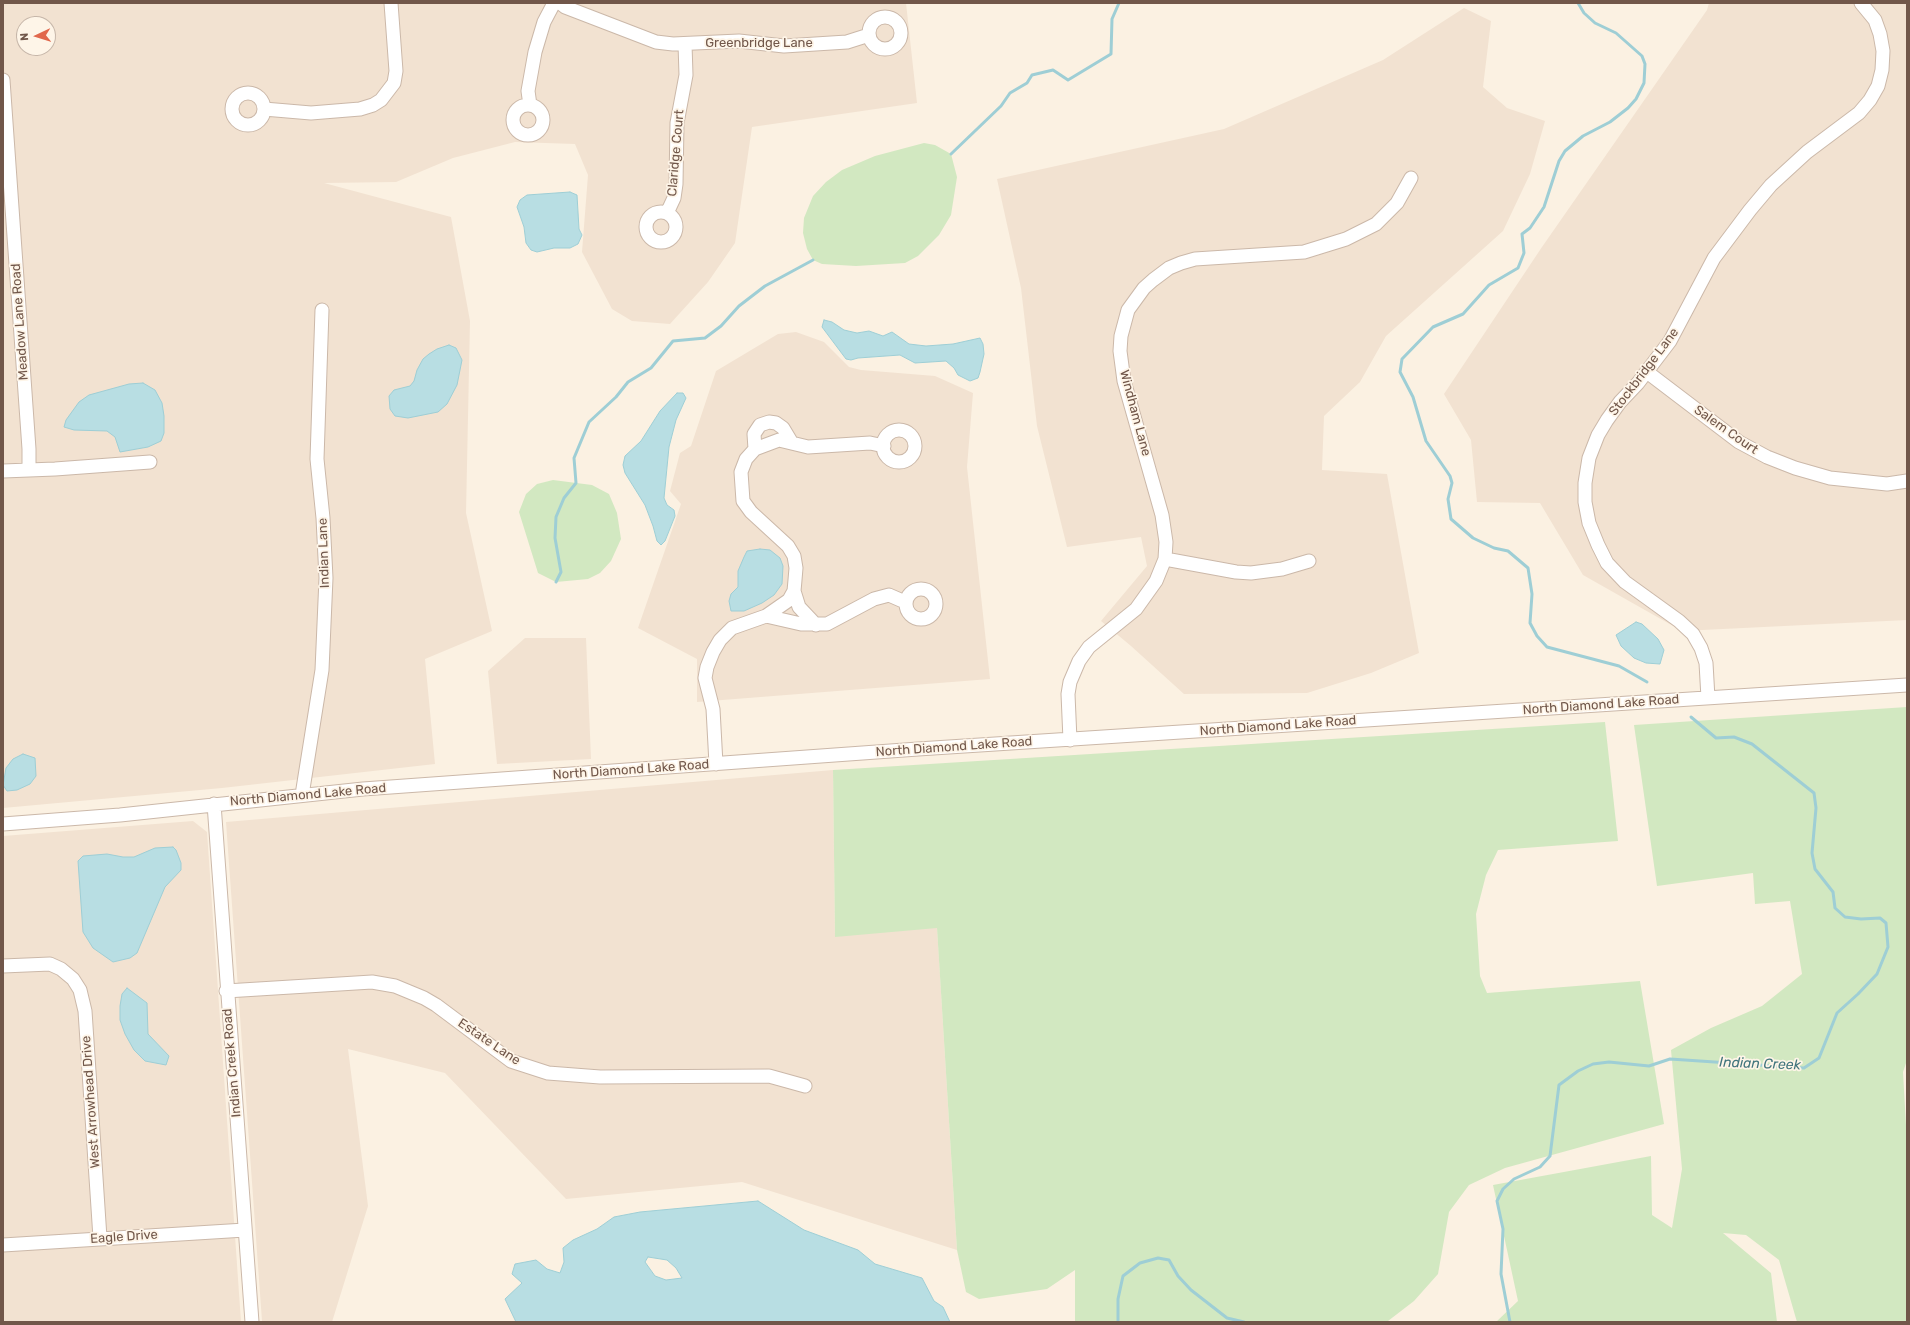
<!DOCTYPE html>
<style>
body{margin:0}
#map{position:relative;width:1910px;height:1325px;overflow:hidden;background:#fbf1e2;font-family:Rubik,sans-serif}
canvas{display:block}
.frame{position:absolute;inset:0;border:4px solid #71574a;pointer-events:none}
.north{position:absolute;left:16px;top:16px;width:40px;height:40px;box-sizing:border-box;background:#fef5e8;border:1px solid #c6b6a9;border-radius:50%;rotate:266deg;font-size:11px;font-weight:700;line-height:16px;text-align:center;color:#71574a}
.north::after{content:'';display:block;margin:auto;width:14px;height:18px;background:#e1684c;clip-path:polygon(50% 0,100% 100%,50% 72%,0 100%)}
</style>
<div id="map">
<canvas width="1910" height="1325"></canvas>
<div class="frame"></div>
<div class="north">N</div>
</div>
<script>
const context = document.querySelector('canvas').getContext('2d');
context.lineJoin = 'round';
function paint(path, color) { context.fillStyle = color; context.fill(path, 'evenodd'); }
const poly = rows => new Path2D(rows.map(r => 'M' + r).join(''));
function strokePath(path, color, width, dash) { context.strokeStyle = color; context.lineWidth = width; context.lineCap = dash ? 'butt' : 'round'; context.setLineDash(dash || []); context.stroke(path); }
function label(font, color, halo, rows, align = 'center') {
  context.font = font + ' Rubik,sans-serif'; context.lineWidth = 3.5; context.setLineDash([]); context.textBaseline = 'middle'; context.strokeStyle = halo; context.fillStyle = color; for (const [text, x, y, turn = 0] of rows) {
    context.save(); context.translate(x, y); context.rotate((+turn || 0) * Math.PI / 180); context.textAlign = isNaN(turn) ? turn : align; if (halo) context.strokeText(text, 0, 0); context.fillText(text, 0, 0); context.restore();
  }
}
paint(poly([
 [3,3,906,3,917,103,752,127,735,243,708,282,670,324,632,321,612,309,582,252,588,175,575,144,515,142,453,158,396,182,324,183,451,217,470,321,466,513,492,631,425,659,435,764,222,788,3,808],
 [24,24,48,24,48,48,24,48],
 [1709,3,1907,3,1907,620,1682,631,1583,575,1540,503,1477,502,1471,440,1444,394,1542,247,1707,10],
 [1464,8,1491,21,1483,87,1507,108,1545,121,1530,174,1503,231,1386,336,1360,382,1324,416,1322,470,1387,474,1419,653,1371,673,1307,693,1184,694,1131,646,1101,621,1147,566,1141,537,1067,547,1037,426,1021,288,997,179,1224,129,1383,60],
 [796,332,824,342,849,367,861,370,935,376,973,393,967,467,990,679,697,702,697,659,638,628,681,504,670,491,680,453,691,446,716,371,778,334],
 [525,638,586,638,591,759,497,764,488,671],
 [833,770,835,936,937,927,957,1250,742,1182,566,1199,445,1073,348,1049,368,1206,332,1322,262,1321,226,822],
 [193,821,207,832,241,1322,3,1322,3,836]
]), '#f2e2d1');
paint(poly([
 [924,143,935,145,951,154,957,177,951,215,939,235,918,256,905,263,856,266,822,264,813,260,807,249,803,233,804,218,813,196,826,182,842,170,875,156],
 [553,480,592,485,609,494,617,513,621,539,611,561,600,573,588,579,556,582,538,573,519,512,526,494,537,484],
 [1907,707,1907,1060,1903,1072,1907,1143,1907,1322,1797,1322,1779,1260,1746,1235,1723,1233,1771,1273,1777,1322,1496,1322,1518,1301,1493,1185,1651,1156,1652,1215,1672,1228,1682,1169,1671,1050,1711,1028,1762,1006,1802,974,1790,901,1755,904,1753,873,1657,886,1634,725],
 [1605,722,1618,841,1498,850,1486,875,1476,914,1480,976,1487,993,1640,981,1664,1124,1505,1168,1469,1185,1449,1212,1438,1274,1414,1301,1388,1321,1389,1322,1075,1322,1075,1270,1047,1289,979,1299,966,1292,957,1250,937,928,835,937,833,770]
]), '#d2e8c1');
const water = poly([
 [570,192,577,195,579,229,582,235,578,244,570,248,554,248,537,252,531,250,526,243,524,227,517,207,520,200,527,195,570,192],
 [824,320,832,322,844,330,857,333,869,331,883,336,892,332,909,344,926,346,953,344,980,338,983,344,984,354,980,372,978,378,970,381,958,375,954,368,946,361,915,363,900,355,858,358,851,360,846,359,822,327,824,320],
 [449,345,456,348,462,360,457,385,447,404,438,412,408,418,395,416,390,409,389,396,394,390,410,386,414,381,417,370,423,359,429,354,437,349,449,345],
 [143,383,155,390,162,403,164,416,164,433,161,441,148,447,120,452,115,437,107,431,74,430,64,427,66,420,79,402,89,395,129,384,143,383],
 [677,393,683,393,686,398,676,420,669,447,664,498,667,505,674,510,675,516,665,541,661,545,657,541,653,526,645,505,625,473,623,465,625,456,641,441,660,411,677,393],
 [760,549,770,550,780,558,783,566,782,584,774,595,762,603,744,611,731,611,729,601,731,594,738,587,738,571,744,557,747,551,760,549],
 [1636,622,1642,624,1658,639,1664,650,1660,664,1646,663,1634,658,1621,646,1616,635,1636,622],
 [23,754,35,758,36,776,30,784,17,790,7,791,3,785,6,768,13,759,23,754],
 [173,847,176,850,181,863,181,870,165,887,137,953,130,958,113,962,93,948,83,932,78,861,83,856,107,854,123,857,134,857,155,848,173,847],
 [127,988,147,1003,148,1034,169,1056,166,1065,145,1061,134,1050,125,1034,120,1020,120,1006,122,994,127,988],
 [758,1201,804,1230,858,1250,875,1264,922,1278,934,1301,943,1307,950,1322,516,1322,505,1299,522,1283,512,1274,515,1264,536,1260,547,1269,560,1273,564,1262,563,1248,573,1240,597,1229,614,1217,640,1212,758,1201],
 [648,1257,667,1260,676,1268,682,1278,666,1280,655,1276,645,1262,648,1257]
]);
paint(water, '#b8dee3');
strokePath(water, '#9eced5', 1);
strokePath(poly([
 [1578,3,1584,13,1595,23,1616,33,1642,56,1645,64,1644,83,1636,99,1628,108,1610,122,1583,136,1565,151,1559,161,1544,207,1530,228,1522,234,1524,253,1518,268,1489,285,1463,314,1433,327,1402,359,1400,372,1413,397,1426,441,1450,476,1452,483,1448,499,1451,519,1473,538,1494,548,1508,551,1528,568,1532,594,1530,623,1537,636,1547,647,1619,666,1647,682],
 [951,154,1001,106,1010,93,1027,83,1032,75,1053,70,1068,80,1111,54,1112,19,1119,3],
 [556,582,561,572,555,538,556,517,564,498,576,483,574,458,589,422,616,397,628,382,651,368,673,341,705,338,721,326,739,306,765,286,813,260],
 [1118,1322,1118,1299,1123,1276,1140,1263,1158,1258,1169,1260,1178,1276,1191,1290,1227,1318,1244,1322],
 [1510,1322,1501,1274,1503,1229,1497,1201,1503,1189,1514,1179,1540,1167,1550,1156,1559,1085,1578,1071,1593,1064,1609,1062,1649,1066,1670,1059,1804,1068,1819,1058,1837,1013,1858,994,1877,974,1888,947,1886,923,1880,918,1861,919,1845,917,1835,908,1833,892,1815,869,1812,853,1816,808,1814,793,1752,744,1734,737,1716,738,1691,717]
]), '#9eced5', 3);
const minor = poly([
 [560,3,565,7,656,42,673,44,739,41,784,46,847,42,869,35],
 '869 33a16 16 0 1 1 32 0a16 16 0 1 1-32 0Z',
 [3,80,29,449,29,469],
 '232 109a16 16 0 1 1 32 0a16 16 0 1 1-32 0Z',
 '513 120a15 15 0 1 1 30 0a15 15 0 1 1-30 0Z',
 [530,105,528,91,535,52,544,22,554,3],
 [264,109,311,113,360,109,373,105,381,100,394,83,396,71,391,3],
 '646 227a15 15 0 1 1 30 0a15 15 0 1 1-30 0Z',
 [667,213,674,198,676,184,677,123,686,75,685,44],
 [1647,372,1739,442,1767,457,1795,468,1830,478,1887,484,1907,481],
 '883 446a16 16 0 1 1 32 0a16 16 0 1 1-32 0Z',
 [755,449,754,434,760,425,769,422,776,423,783,428,792,443],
 [3,471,55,469,150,462],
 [1165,559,1236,572,1251,573,1282,569,1309,561],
 '906 604a15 15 0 1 1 30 0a15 15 0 1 1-30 0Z',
 [794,591,799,607,816,625],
 [766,616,801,624,827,624,874,599,889,595,905,602],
 [1708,698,1706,663,1701,648,1693,634,1679,621,1625,582,1607,563,1598,545,1589,523,1585,502,1585,483,1589,458,1598,435,1607,420,1620,402,1638,383,1670,341,1714,258,1750,210,1771,185,1807,152,1859,113,1870,100,1878,86,1882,70,1883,51,1880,34,1875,20,1861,3],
 [1070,740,1068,694,1070,682,1079,661,1089,647,1136,609,1156,581,1165,559,1166,542,1162,515,1124,381,1120,351,1121,336,1128,310,1144,288,1153,280,1169,268,1181,263,1195,259,1304,252,1346,239,1376,224,1397,203,1411,178],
 [716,764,713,709,705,678,707,667,713,652,720,640,732,628,766,616,789,600,794,591,795,580,796,568,794,556,788,546,751,512,743,501,741,472,746,459,755,449,779,440,808,447,870,443,884,446],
 [302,795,322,670,326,578,323,518,317,459,322,310],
 [214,804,252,1322],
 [3,824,120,815,363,789,918,749,1907,685],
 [3,966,50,964,61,969,73,979,80,990,85,1011,100,1238],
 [226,991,372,982,395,986,424,998,436,1005,511,1061,548,1073,600,1077,769,1076,805,1086],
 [3,1245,245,1230]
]);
strokePath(minor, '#cbb8a9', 15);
strokePath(minor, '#fff', 13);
label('13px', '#71574a', '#fef5e8', [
 ["Greenbridge Lane",759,43],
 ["Claridge Court",676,153,-85],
 ["Meadow Lane Road",20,322,-94],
 ["Stockbridge Lane",1644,372,-53],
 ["Windham Lane",1135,413,75],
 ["Salem Court",1726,430,35],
 ["Indian Lane",324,553,-92],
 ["North Diamond Lake Road",1601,705,-4],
 ["North Diamond Lake Road",1278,726,-4],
 ["North Diamond Lake Road",954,747,-4],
 ["North Diamond Lake Road",631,770,-4],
 ["North Diamond Lake Road",308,795,-5],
 ["Estate Lane",489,1042,34],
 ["Indian Creek Road",232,1063,-95],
 ["West Arrowhead Drive",91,1102,-94],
 ["Eagle Drive",124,1237,-4]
]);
label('italic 14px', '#42757d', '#fef5e8', [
 ["Indian Creek",1760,1064,2]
]);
</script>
